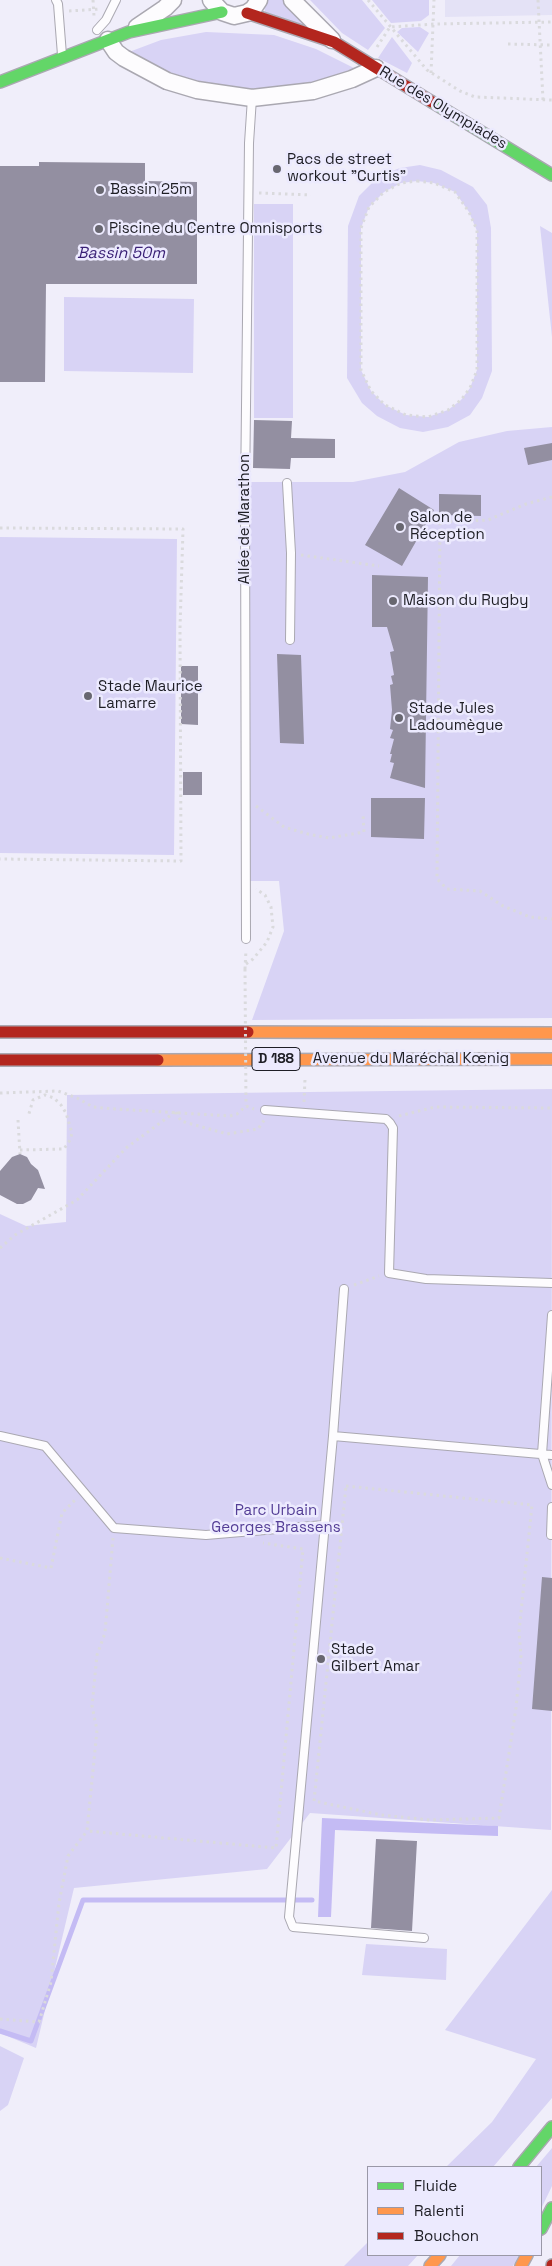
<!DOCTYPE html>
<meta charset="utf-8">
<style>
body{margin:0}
#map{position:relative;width:552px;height:2266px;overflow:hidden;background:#f0eefa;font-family:"Space Grotesk",sans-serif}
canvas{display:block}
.legend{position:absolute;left:367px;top:2166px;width:175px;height:90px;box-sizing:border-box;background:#eceafe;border:1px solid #9a98a7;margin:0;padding:6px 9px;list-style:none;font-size:15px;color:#1e1e25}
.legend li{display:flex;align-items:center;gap:10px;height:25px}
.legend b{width:25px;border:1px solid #9a98a7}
</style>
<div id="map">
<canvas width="552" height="2266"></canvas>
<ul class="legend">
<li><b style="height:6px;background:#63d668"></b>Fluide</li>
<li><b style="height:6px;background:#ff974d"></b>Ralenti</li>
<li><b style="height:6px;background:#b3261e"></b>Bouchon</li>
</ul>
</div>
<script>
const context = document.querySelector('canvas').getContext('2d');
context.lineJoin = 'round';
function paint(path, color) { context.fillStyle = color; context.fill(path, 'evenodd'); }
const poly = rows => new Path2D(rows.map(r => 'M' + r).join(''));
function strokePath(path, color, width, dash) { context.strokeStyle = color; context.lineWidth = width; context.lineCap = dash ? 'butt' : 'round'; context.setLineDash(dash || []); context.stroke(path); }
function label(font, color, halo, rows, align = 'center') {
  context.font = font + ' "Space Grotesk",sans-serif'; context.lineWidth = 5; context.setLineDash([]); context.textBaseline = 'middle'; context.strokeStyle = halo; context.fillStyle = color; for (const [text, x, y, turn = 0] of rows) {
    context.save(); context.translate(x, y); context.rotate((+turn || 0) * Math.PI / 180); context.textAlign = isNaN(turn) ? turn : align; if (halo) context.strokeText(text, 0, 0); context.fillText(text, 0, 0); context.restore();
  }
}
paint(poly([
 [445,0,552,0,552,15,445,17]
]), '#e4e2f6');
paint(poly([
 [266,0,285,0,313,28,265,12,264,6],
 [310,0,362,0,385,28,368,50,342,33],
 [372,0,429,0,429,15,421,21,391,23],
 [420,27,429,33,418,52,397,32,402,28],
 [206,32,274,35,316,49,354,68,337,79,308,87,244,92,204,86,162,71,129,52,161,40],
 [392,37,412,63,407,73,378,58],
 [420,165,441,170,473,187,487,205,491,228,492,371,482,398,470,415,448,427,423,432,400,428,377,416,362,403,347,378,348,226,359,196,379,176,400,168],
 [417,181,434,183,455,192,469,212,477,231,477,370,470,388,461,400,448,410,428,417,406,415,385,405,371,391,361,370,361,228,369,207,384,192,401,183],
 [254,204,293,204,293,418,254,418],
 [540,226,552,233,552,337],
 [64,297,194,299,193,373,64,371],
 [552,427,552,1018,252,1020,284,931,279,881,247,881,245,482,353,482,405,472,459,442,507,431],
 [0,537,177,539,174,855,0,853],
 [552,1089,551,1830,310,1813,267,1869,74,1888,36,2048,0,2033,0,1214,26,1226,66,1222,67,1095],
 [552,1890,552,2098,493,2167,446,2167,492,2122,536,2059,445,2030],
 [366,1944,447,1949,446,1980,362,1975],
 [0,2046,24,2058,8,2105,0,2111],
 [552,2148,552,2186,541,2209,541,2167,536,2167],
 [368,2242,368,2255,418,2255,408,2266,344,2266],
 [460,2255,519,2255,513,2266,451,2266]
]), '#d8d3f5');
paint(poly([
 [322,1818,498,1826,498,1836,335,1830,331,1917,318,1917]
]), '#c4bbf4');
strokePath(poly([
 [0,2031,31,2041,83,1900,312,1900]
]), '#c4bbf4', 5);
paint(poly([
 [39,162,145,163,145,181,197,182,197,284,46,284,45,382,0,382,0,166,39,166],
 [254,420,292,421,291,438,335,439,335,458,291,458,290,469,253,468],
 [552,443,552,460,528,465,524,448],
 [399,488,434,510,402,566,365,545],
 [439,494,481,495,481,516,439,515],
 [372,575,428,577,425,788,390,778,394,763,390,762,392,754,390,754,394,739,390,738,393,730,390,729,392,710,390,685,393,684,391,676,394,675,390,652,394,651,387,627,372,627],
 [277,654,301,655,304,744,280,743],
 [181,666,198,666,198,725,181,724],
 [183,772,202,772,202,795,183,795],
 [371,798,425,798,424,839,371,837],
 [20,1154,27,1157,31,1164,38,1170,45,1189,38,1188,31,1200,23,1204,17,1204,0,1195,0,1171,12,1157],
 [542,1577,552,1578,552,1711,532,1709],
 [376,1839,417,1841,412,1931,371,1928]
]), '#938fa1');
const lane = poly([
 [56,0,58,4,62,55],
 [97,30,106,20,116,0],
 [287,483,291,553,290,640],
 [246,939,245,494,249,143,252,98],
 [265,1110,386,1119,390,1123,393,1128,389,1273,426,1279,552,1283],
 [344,1289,333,1436,289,1917,293,1927,424,1938],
 [552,1315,542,1454,552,1485],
 [0,1436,45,1446,114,1528,206,1535,324,1525],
 [333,1436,552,1455],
 [551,1535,552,1507]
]);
const street = poly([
 [211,0,222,12,234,16,247,13,253,9,259,0],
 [292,0,332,40],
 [137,27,165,8,173,0],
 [108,40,116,52,124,58,167,81,197,90,252,98,313,91,352,79,376,68]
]);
const fast = poly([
 [0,82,129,32,222,12],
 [432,102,552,175],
 [519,2167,552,2127],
 [541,2229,552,2208]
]);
const slow = poly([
 [248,1032,552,1033],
 [158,1060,552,1059],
 [430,2266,440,2255],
 [521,2266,527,2255]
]);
const jam = poly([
 [247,13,334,42,432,102],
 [0,1032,248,1032],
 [0,1060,158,1060],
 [552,2265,552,2266]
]);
strokePath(lane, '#aaa8b1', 10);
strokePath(street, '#aaa8b1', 19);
strokePath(fast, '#aaa8b1', 14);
strokePath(slow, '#aaa8b1', 14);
strokePath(jam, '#aaa8b1', 14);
strokePath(poly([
 [93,0,94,16],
 [368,0,427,70,460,91,475,97,552,100],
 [538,0,543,100],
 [69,11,100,9],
 [508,44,552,45],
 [377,47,390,27,434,24,552,22],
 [431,73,434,0],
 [417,181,434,183,455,192,469,212,477,230,477,370,470,388,461,400,448,410,428,417,406,415,385,405,371,391,361,370,361,228,369,207,384,192,401,183,417,181],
 [259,193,311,195],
 [552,497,526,504,488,520,440,522,437,879,447,889,480,891,503,906,530,917,552,919],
 [0,528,183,529,180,628,181,861,0,859],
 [301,555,379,566],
 [256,806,284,827,308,834,329,838,364,832,363,814],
 [246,964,253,959,267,942,273,927,271,907,265,895,256,889],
 [245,969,246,950],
 [0,1093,58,1091,77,1098,93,1107,115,1109,230,1116,237,1114,246,1106,254,1109],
 [304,1102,305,1079],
 [176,1112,181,1121,227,1134,258,1129,265,1119],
 [399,1116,435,1107,552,1108],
 [18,1120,20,1154],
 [20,1150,64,1149,70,1140,72,1133,66,1113,61,1105,54,1098,45,1095,33,1100,28,1117],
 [0,1248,15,1235,77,1200,126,1148,175,1112],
 [354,1285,379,1276],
 [346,1486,532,1505,519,1632,521,1656,516,1708,499,1818,430,1820,381,1815,314,1801,346,1486],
 [113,1538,105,1633,97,1655,92,1706,97,1730,87,1831,276,1848,303,1549,263,1543],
 [0,1558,51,1568,62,1513,77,1498],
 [0,2019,39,2022,51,1982,59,1903,68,1856,87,1831]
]), '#dadadd', 3, [2.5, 4]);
strokePath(lane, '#fdfcfe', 8);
strokePath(street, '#fdfcfe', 16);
strokePath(fast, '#63d668', 11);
strokePath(slow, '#ff974d', 11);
strokePath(jam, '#b3261e', 11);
strokePath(poly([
 [245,969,246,1106]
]), '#dadadd', 3, [2.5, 4]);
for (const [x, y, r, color] of [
 [277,169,5,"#686770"],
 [100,190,5,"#686770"],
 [99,229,5,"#686770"],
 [400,527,5,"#686770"],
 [393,601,5,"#686770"],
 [88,696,5,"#686770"],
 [399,718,5,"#686770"],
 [321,1659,5,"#686770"]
]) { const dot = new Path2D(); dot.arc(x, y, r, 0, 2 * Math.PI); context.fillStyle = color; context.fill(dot); strokePath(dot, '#eceafe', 2); }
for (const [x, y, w] of [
 [276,1059,48]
]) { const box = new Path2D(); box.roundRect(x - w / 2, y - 11.5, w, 23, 4); context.fillStyle = '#eceafe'; context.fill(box); strokePath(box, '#1e1e25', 1); }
label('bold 14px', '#1e1e25', null, [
 ["D 188",276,1059]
]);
label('15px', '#1e1e25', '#eceafe', [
 ["Rue des Olympiades",443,108,31],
 ["Allée de Marathon",245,519,-90],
 ["Avenue du Maréchal Kœnig",411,1059]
]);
label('15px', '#1e1e25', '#eceafe', [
 ["Pacs de street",287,160],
 ["workout \"Curtis\"",287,177],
 ["Bassin 25m",110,190],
 ["Piscine du Centre Omnisports",109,229],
 ["Salon de",410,518],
 ["Réception",410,535],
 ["Maison du Rugby",403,601],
 ["Stade Maurice",98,687],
 ["Lamarre",98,704],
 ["Stade Jules",409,709],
 ["Ladoumègue",409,726],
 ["Stade",331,1650],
 ["Gilbert Amar",331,1667]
], 'left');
label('15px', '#543e96', '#eceafe', [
 ["Parc Urbain",276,1511],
 ["Georges Brassens",276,1528]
]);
label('italic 16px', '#391f75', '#eceafe', [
 ["Bassin 50m",121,254]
]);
</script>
